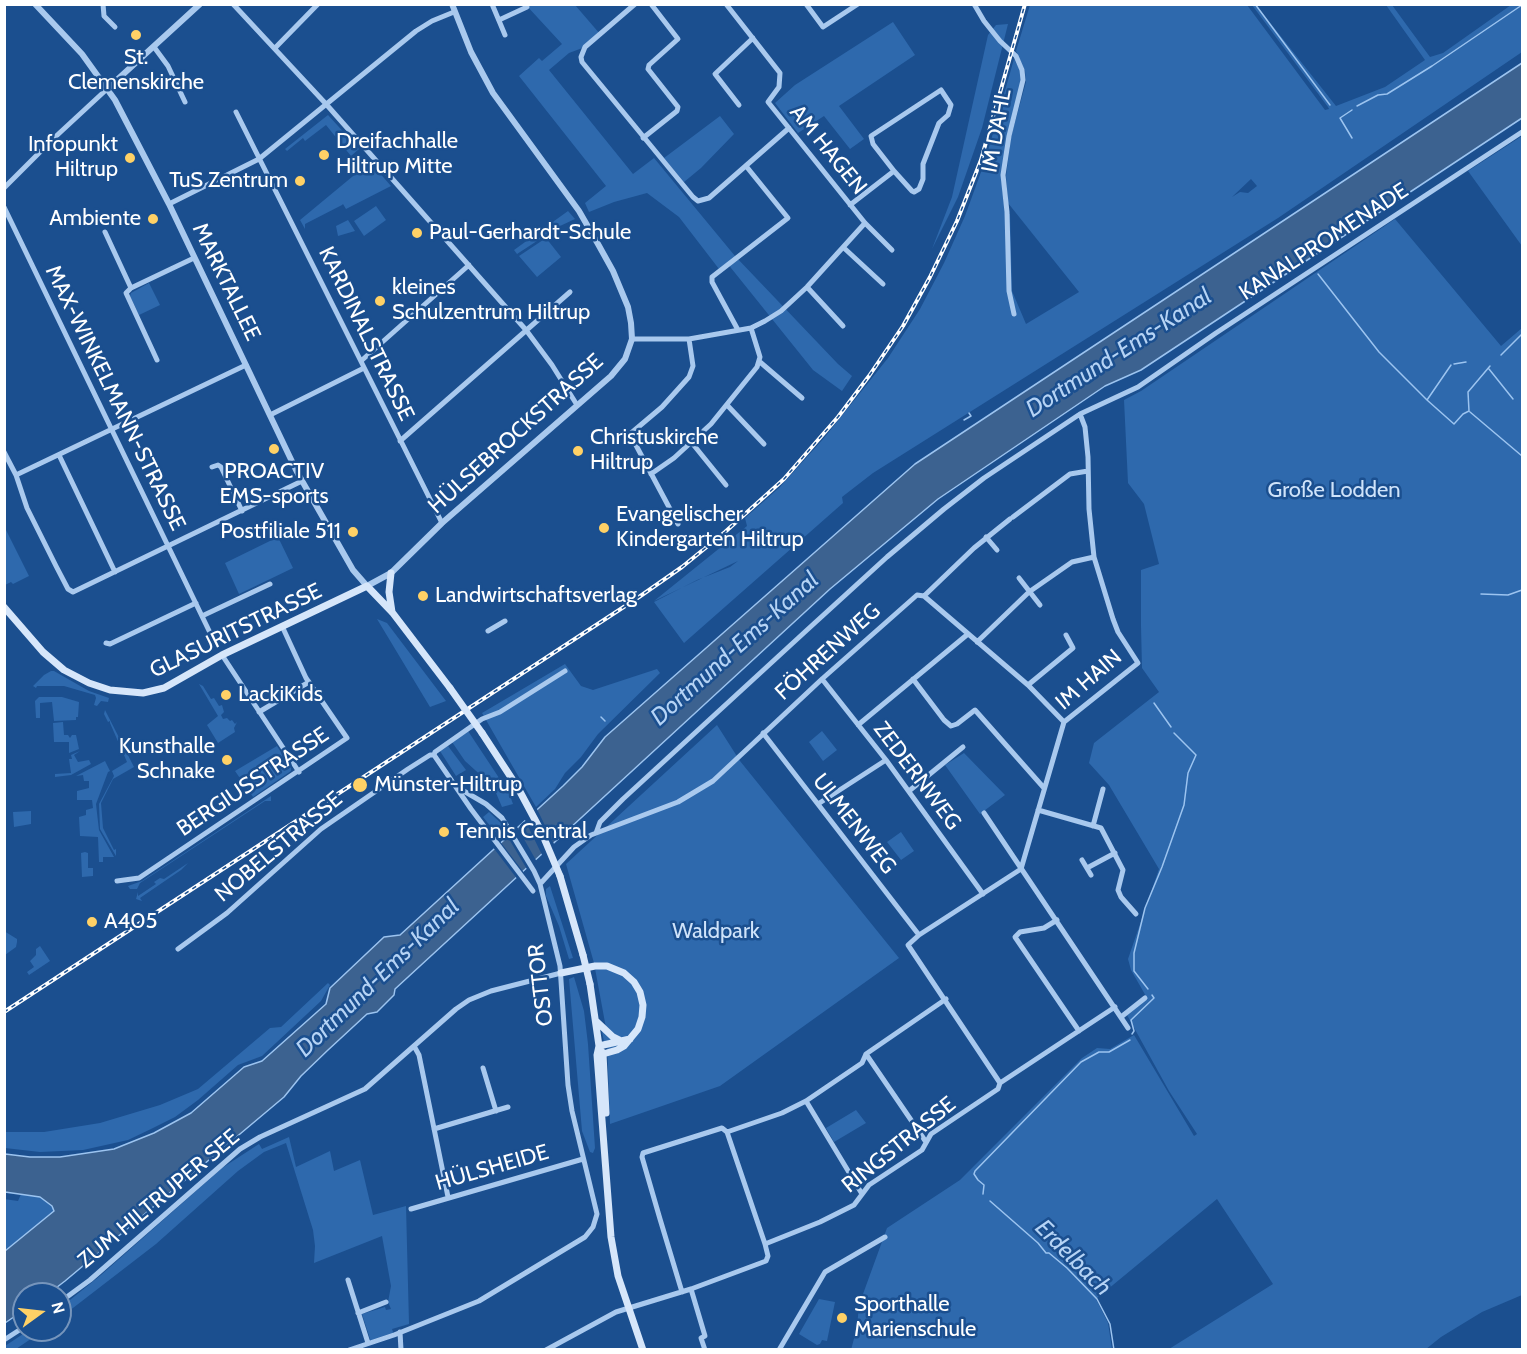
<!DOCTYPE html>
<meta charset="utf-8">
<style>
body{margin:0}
#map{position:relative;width:1527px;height:1354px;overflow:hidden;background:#1b4f8f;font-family:Cabin,sans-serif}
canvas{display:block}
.frame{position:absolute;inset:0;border:6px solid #fff;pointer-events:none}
.north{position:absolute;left:12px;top:1282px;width:60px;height:60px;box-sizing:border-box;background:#1b4f8f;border:2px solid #7695bc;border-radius:50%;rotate:75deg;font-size:16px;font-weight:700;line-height:24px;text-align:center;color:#fff}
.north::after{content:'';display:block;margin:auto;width:21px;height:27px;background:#ffd166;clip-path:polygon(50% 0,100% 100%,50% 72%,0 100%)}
</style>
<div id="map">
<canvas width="1527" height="1354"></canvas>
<div class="frame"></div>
<div class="north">N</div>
</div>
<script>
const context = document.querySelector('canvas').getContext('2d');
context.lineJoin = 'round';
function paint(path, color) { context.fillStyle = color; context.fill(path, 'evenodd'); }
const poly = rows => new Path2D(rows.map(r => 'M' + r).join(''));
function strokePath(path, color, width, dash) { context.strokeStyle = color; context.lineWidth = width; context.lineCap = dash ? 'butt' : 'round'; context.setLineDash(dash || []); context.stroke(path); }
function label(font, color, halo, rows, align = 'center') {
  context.font = font + ' Cabin,sans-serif'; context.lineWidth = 5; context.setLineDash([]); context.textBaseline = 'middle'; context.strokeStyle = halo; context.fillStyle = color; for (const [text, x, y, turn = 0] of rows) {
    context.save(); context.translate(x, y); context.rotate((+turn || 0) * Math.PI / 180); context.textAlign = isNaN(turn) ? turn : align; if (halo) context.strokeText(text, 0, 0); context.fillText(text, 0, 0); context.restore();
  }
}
paint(poly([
 [526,5,575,5,600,34,585,47,569,53,549,70,633,174,654,158,735,256,838,364,852,376,842,391,813,370,727,263,719,269,679,217,647,193,614,202,589,212,585,203,606,186,519,76,539,58,542,61,562,44],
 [1030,5,1247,5,1325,110,1329,109,1328,107,1252,5,1256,5,1336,106,1385,87,1425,60,1386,5,1392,5,1430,57,1443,53,1511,5,1522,5,1522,52,1278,218,873,473,842,497,843,503,684,643,654,602,697,580,730,567,738,561,654,601,747,526,745,518,780,487,824,438,888,358,920,309,944,263,965,216,985,161,1014,59,1020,70,1021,81,1001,175,1005,213,1010,214,1012,291,1026,324,1079,292,1008,203,1006,176,1011,137,1026,82,1025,71,1016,51],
 [1251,179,1257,186,1248,193,1240,192,1232,197],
 [893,22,915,55,839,106,864,139,850,149,824,116,798,133,775,103,795,85],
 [1008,24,982,128,958,197,932,249,952,197,988,35,996,25],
 [328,115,359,149,351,156,326,125,305,141,303,138,287,151,285,149],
 [720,116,734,134,701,168,684,182,664,158],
 [1522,136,1522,246,1468,171],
 [370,162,391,186,346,209,343,204,342,205,305,224,305,229,300,220],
 [376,206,386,220,364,236,354,221],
 [568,211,575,219,560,226,517,254,514,250],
 [1395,219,1501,346,1522,328,1522,1295,1482,1312,1441,1337,1426,1349,1169,1349,1273,1284,1217,1199,1096,1299,1108,1323,1112,1349,851,1350,857,1327,859,1305,887,1228,960,1180,1082,1058,1097,1048,1110,1049,1134,1035,1194,1136,1197,1134,1169,1091,1127,1015,1147,998,1131,970,1128,959,1159,869,1109,785,1089,763,1094,743,1159,692,1142,668,1141,626,1141,570,1159,564,1144,504,1128,483,1124,400,1141,391],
 [348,220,355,231,338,236,336,226],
 [546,238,561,257,537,277,519,256],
 [149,283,160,305,139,315,130,296,131,293],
 [4,526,29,576,13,584,11,582,5,585],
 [278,537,293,568,239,594,225,563],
 [377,619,387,623,446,701,430,707],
 [565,664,581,686,593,690,657,669,660,673,598,734,581,757,565,773,555,789,536,807,482,713],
 [51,671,54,671,89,691,109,698,108,702,101,701,97,706,94,705,96,698,95,695,64,686,37,686,36,688,33,686,44,675],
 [199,684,203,686,211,699,214,698,219,706,222,705,224,712,221,715,223,719,227,718,230,721,232,720,235,724,237,722,234,728,235,732,218,743,207,725,218,716],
 [39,697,62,697,79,702,78,717,76,717,76,720,54,721,52,702,40,703,40,718,36,718,35,701],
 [105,710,134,767,113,779,101,803,103,828,114,850,116,849,116,856,100,829,99,804,114,776,112,771,127,762,110,723,110,721,108,722,104,714],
 [63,722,64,735,68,735,70,738,72,735,76,735,79,749,69,753,69,742,54,742,53,723],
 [717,725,740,761,899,958,720,1086,610,1124,607,1042,604,1042,602,1032,606,1028,594,963,566,864],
 [468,731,509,793,513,804,502,807,496,793,485,779,465,761,452,742],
 [822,731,837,750,823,761,809,742],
 [277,746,291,768,291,771,253,797,235,771],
 [448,746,466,770,456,776,440,751],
 [80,751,74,755,78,762,89,760,91,764,71,775,55,777,55,774,71,773,69,759,72,759,71,755],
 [964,753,1005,795,980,814,945,765],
 [105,761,110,771,108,772,96,804,97,813,99,830,114,857,103,857,103,862,99,862,98,837,80,836,79,817,86,815,86,810,93,808,92,800,77,800,77,791,89,788,89,781,84,781,83,775,76,776],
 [271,796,271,801,265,801,140,883,137,889,130,889,128,886,142,881],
 [31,811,31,824,14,827,13,812],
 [489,812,503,825,495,832,483,817],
 [901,832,914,851,901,860,887,842],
 [85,852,88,853,88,868,93,868,93,876,82,877,81,853],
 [188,863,181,870,140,898,142,901,136,899,138,892,138,896,156,884,154,882,160,878,164,879],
 [550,886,573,958,569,959,559,926,546,896,546,889],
 [4,931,17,939,17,942,16,947,5,955],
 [40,946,50,961,29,975,27,972,34,967,30,961,36,955,36,949],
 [574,977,584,1011,588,1044,595,1148,593,1153,590,1152,582,1131,569,979],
 [328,983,330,985,321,1001,262,1056,238,1065,198,1100,175,1117,151,1129,128,1140,83,1150,40,1152,5,1148,5,1132,44,1132,100,1123,160,1105,198,1089,270,1028,281,1027],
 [856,1110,866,1123,834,1142,826,1128],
 [289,1137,296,1167,330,1151,334,1171,360,1160,373,1215,406,1206,409,1324,392,1329,394,1335,371,1342,362,1314,385,1307,386,1310,391,1309,388,1302,391,1286,382,1236,314,1263,315,1246,313,1230,286,1143,264,1152,238,1171,156,1244,60,1318,60,1308,101,1275,222,1168,259,1144,262,1149],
 [21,1194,40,1196,52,1206,54,1211,5,1251,4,1199,18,1201],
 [819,1299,835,1302,827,1341,822,1340,820,1344,817,1345,799,1334],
 [29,1330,44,1330,16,1349,5,1349,5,1346]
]), '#2e69ad');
const water = poly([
 [1522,63,1522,118,1141,370,1105,386,938,499,830,589,395,989,394,995,377,1012,367,1014,328,1050,301,1076,284,1097,65,1281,48,1294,24,1294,24,1310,5,1323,5,1251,54,1211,52,1206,40,1197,5,1192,5,1154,30,1157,60,1157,114,1149,154,1133,191,1113,244,1067,262,1061,326,1004,330,988,384,937,400,935,563,786,582,767,605,737,915,464,1522,63]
]);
paint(water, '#3c6290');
strokePath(water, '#9cc4f0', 1.5);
paint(poly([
 [536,807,555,846,543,857,524,818],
 [516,825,537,862,528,871,506,834],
 [499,840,525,874,518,880,492,846]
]), '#1b4f8f');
strokePath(poly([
 [1255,4,1330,105],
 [1357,106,1378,95,1387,94,1432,66,1522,5],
 [1352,138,1340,118,1352,110],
 [1318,274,1379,352,1427,400],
 [1501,355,1522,334],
 [1454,364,1466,362],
 [1451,365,1427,400,1454,424,1463,414,1469,411,1468,392,1490,366],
 [1489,369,1513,399],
 [1470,412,1522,456],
 [964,420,971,416,969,413],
 [1481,594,1508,595,1522,590],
 [1154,703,1171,727],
 [601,717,605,721],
 [1148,989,1134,971,1134,953,1145,908,1162,867,1184,805,1188,773,1196,755,1174,733],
 [1132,1034,1134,1031,1131,1020,1154,998,1152,995],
 [983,1194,984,1185,978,1180,974,1174,975,1171,1081,1062,1099,1052,1109,1052,1130,1040],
 [990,1201,1038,1243,1046,1253,1049,1253,1067,1268,1097,1299,1110,1324,1114,1350]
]), '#9cc4f0', 1.5);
strokePath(poly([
 [103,4,104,16,115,27],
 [233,4,326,104,526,330,552,365,577,405],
 [492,4,505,35],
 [635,4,585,47,581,57,582,62,693,197,698,201,709,198,789,128],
 [726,4,780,73,779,87,768,102,865,223,892,250],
 [806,4,823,27,858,4],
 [974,4,984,21,1000,41,1016,56,1022,70,1023,80,1009,136,1003,175,1007,212,1009,291,1014,314],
 [499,20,527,7,526,4],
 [154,47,168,66,185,102],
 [275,48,318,4],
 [739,105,715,74,753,38],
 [236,112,442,523],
 [643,138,677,111,678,107,648,69,649,65,678,39,651,4],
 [4,188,53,139,107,89],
 [169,204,259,159,416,31,432,21,454,12],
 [850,205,894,171,912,191,914,192,919,189,923,179,923,164,939,123,948,115,951,105,941,90,871,136,873,144,894,171],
 [4,207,215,643],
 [105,232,131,288],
 [844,248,883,284],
 [807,287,843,326],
 [738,330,712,282,712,277,788,218,746,166],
 [632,339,689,339,751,328,765,321,781,311,807,287,865,223],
 [157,360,126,293,131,288,194,258],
 [361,361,469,265],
 [760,362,802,398],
 [727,405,764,444],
 [270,415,364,368],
 [400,441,570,292],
 [692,443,726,485],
 [4,452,16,475,27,508,56,566,68,589,73,592,302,481],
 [59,455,115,572],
 [212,467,218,465,221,467,242,511],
 [651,474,674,458,711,424,757,367,760,357,751,328],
 [16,475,246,365],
 [1013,517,1070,474,1088,471],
 [678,524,630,434,662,407,689,377,693,366,689,339],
 [986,537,997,550],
 [1019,578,1040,605],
 [924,596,974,548,1010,519],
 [202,616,270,584],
 [488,631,505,621],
 [977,642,1029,592,1072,562,1094,557],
 [106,643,110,644,196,603],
 [222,655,299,772],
 [822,679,886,760,983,894],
 [913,679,944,720,951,726,957,724,975,710,1044,788],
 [1028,685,1073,648,1066,635],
 [259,712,309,682],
 [858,725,968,634],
 [763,733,919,935],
 [909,791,963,747],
 [818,804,886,760],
 [1038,810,1101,828,1123,870,1118,890,1121,897,1136,914],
 [984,813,1128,1028],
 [1093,826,1103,789],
 [596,833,600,822,623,799,807,630,887,557,944,509,984,478,1080,414,1138,387,1216,333,1522,132],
 [1082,860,1091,875],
 [1087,868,1115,853],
 [1021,869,1064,722,1138,663,1118,632,1113,619,1094,557,1089,509,1088,457,1085,427,1080,414],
 [117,881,139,878,347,738,306,678,282,626],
 [540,884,574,847,591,835,678,802,713,781,822,679,917,595,924,596,1028,685,1064,722],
 [533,891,471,809,434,755,435,752,482,719,500,712,565,671],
 [1057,920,1044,928,1020,932,1015,937,1079,1031],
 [178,949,227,913,321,829,408,769,430,755,434,755],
 [1121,1017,1145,998],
 [414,1046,419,1055,448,1197],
 [866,1054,926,1142],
 [483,1068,496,1111],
 [1000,1083,908,945,919,935,1021,869],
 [806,1101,862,1194],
 [434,1129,508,1107],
 [411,1209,583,1159],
 [765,1244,820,1222,854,1205,869,1185,922,1150,931,1134,998,1089,1000,1083,1115,1007],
 [348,1280,368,1343],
 [691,1289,705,1336,701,1338,705,1350],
 [682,1292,660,1219,642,1157,643,1153,722,1128,727,1132,782,1113,806,1101,862,1063,866,1054,946,999],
 [60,1302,90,1280,240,1149,260,1137,365,1089,456,1009,469,1000,491,991,561,973],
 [358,1313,386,1302],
 [400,1332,401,1350],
 [4,1340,24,1327],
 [349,1350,394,1335,479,1301,585,1237,593,1227,597,1214,572,1111,568,1085,560,966,540,884,534,871,502,818,486,804,462,790,452,782],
 [546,1350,616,1312,691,1289,766,1261,768,1256,765,1244,727,1132],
 [779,1350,825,1272,885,1237]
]), '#a9c9ee', 5);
strokePath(poly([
 [35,4,82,54,115,100,169,204,297,472,353,570,367,586,391,573,442,523,611,376,625,359,632,339,631,323,628,307,613,271,598,244,579,211,493,93,471,52,452,4],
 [107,89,200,4]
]), '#a9c9ee', 6);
strokePath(poly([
 [391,573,389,592,392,612],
 [4,607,43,652,64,670,89,683,110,690,143,693,164,688,222,655,367,586,392,612,450,688],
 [482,733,518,788],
 [560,876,583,955],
 [561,973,595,966,607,966,624,973,634,982,640,992,643,1005,642,1017,638,1029,624,1046,617,1050,603,1054],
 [590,984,599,1046,597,1055,611,1237,618,1276,643,1350],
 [596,1021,613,1037,621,1041],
 [599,1046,630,1039],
 [601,1050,603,1054,606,1113]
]), '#d6e6fa', 7);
const rail = poly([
 [4,1012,639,597,682,567,725,532,784,479,838,417,869,376,903,326,930,277,957,221,981,160,1025,4]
]);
strokePath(rail, '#fff', 4);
strokePath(rail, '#1b4f8f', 1.5, [4.5]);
strokePath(poly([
 [450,688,482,733],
 [518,788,541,831,560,876],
 [583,955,590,984]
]), '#d6e6fa', 7);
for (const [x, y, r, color] of [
 [136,35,6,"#ffd166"],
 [324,155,6,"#ffd166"],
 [130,158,6,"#ffd166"],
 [300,181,6,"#ffd166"],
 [153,219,6,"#ffd166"],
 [417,233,6,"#ffd166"],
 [380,301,6,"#ffd166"],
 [274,449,6,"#ffd166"],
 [578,451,6,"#ffd166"],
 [604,528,6,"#ffd166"],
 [353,532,6,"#ffd166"],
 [423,596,6,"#ffd166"],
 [226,695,6,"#ffd166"],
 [227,760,6,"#ffd166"],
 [360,785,8,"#ffd166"],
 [444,832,6,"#ffd166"],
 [92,922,6,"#ffd166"],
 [842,1318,6,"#ffd166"]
]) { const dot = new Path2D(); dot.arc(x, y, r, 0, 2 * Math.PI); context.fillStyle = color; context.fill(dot); strokePath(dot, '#1b4f8f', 2); }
label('22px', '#fff', '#1b4f8f', [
 ["St.",136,58,"center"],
 ["Clemenskirche",136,83,"center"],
 ["Dreifachhalle",336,142],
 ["Hiltrup Mitte",336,167],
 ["Infopunkt",118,145,"right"],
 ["Hiltrup",118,170,"right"],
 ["TuS Zentrum",288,181,"right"],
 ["Ambiente",141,219,"right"],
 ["Paul-Gerhardt-Schule",429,233],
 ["kleines",392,288],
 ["Schulzentrum Hiltrup",392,313],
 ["Christuskirche",590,438],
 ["Hiltrup",590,463],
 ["PROACTIV",274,472,"center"],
 ["EMS-sports",274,497,"center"],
 ["Evangelischer",616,515],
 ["Kindergarten Hiltrup",616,540],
 ["Postfiliale 511",341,532,"right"],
 ["Landwirtschaftsverlag",435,596],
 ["LackiKids",238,695],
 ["Kunsthalle",215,747,"right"],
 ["Schnake",215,772,"right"],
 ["Münster-Hiltrup",374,785],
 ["Tennis Central",456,832],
 ["A405",104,922],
 ["Sporthalle",854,1305],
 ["Marienschule",854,1330]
], 'left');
label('22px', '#fff', '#1b4f8f', [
 ["IM DAHL",997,131,-80],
 ["AM HAGEN",828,150,51],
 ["KANALPROMENADE",1324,242,-33],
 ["MARKTALLEE",226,282,64],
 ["KARDINALSTRASSE",366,334,64],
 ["MAX-WINKELMANN-STRASSE",115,398,64],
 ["HÜLSEBROCKSTRASSE",516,434,-42],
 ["GLASURITSTRASSE",236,631,-26],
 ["FÖHRENWEG",828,652,-42],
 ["IM HAIN",1089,680,-41],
 ["ZEDERNWEG",917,776,53],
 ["BERGIUSSTRASSE",253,782,-34],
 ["ULMENWEG",854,824,52],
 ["NOBELSTRASSE",279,847,-40],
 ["OSTTOR",541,985,-97],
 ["RINGSTRASSE",899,1145,-39],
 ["HÜLSHEIDE",492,1168,-16],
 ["ZUM HILTRUPER SEE",159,1199,-40]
]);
label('22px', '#cfe3fa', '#1b4f8f', [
 ["Große Lodden",1334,491],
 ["Waldpark",716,932]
]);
label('italic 24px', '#b5d3f5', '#1b4f8f', [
 ["Dortmund-Ems-Kanal",1119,353,-33],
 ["Dortmund-Ems-Kanal",735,649,-42],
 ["Dortmund-Ems-Kanal",378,978,-44],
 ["Erdelbach",1073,1258,45]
]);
</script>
